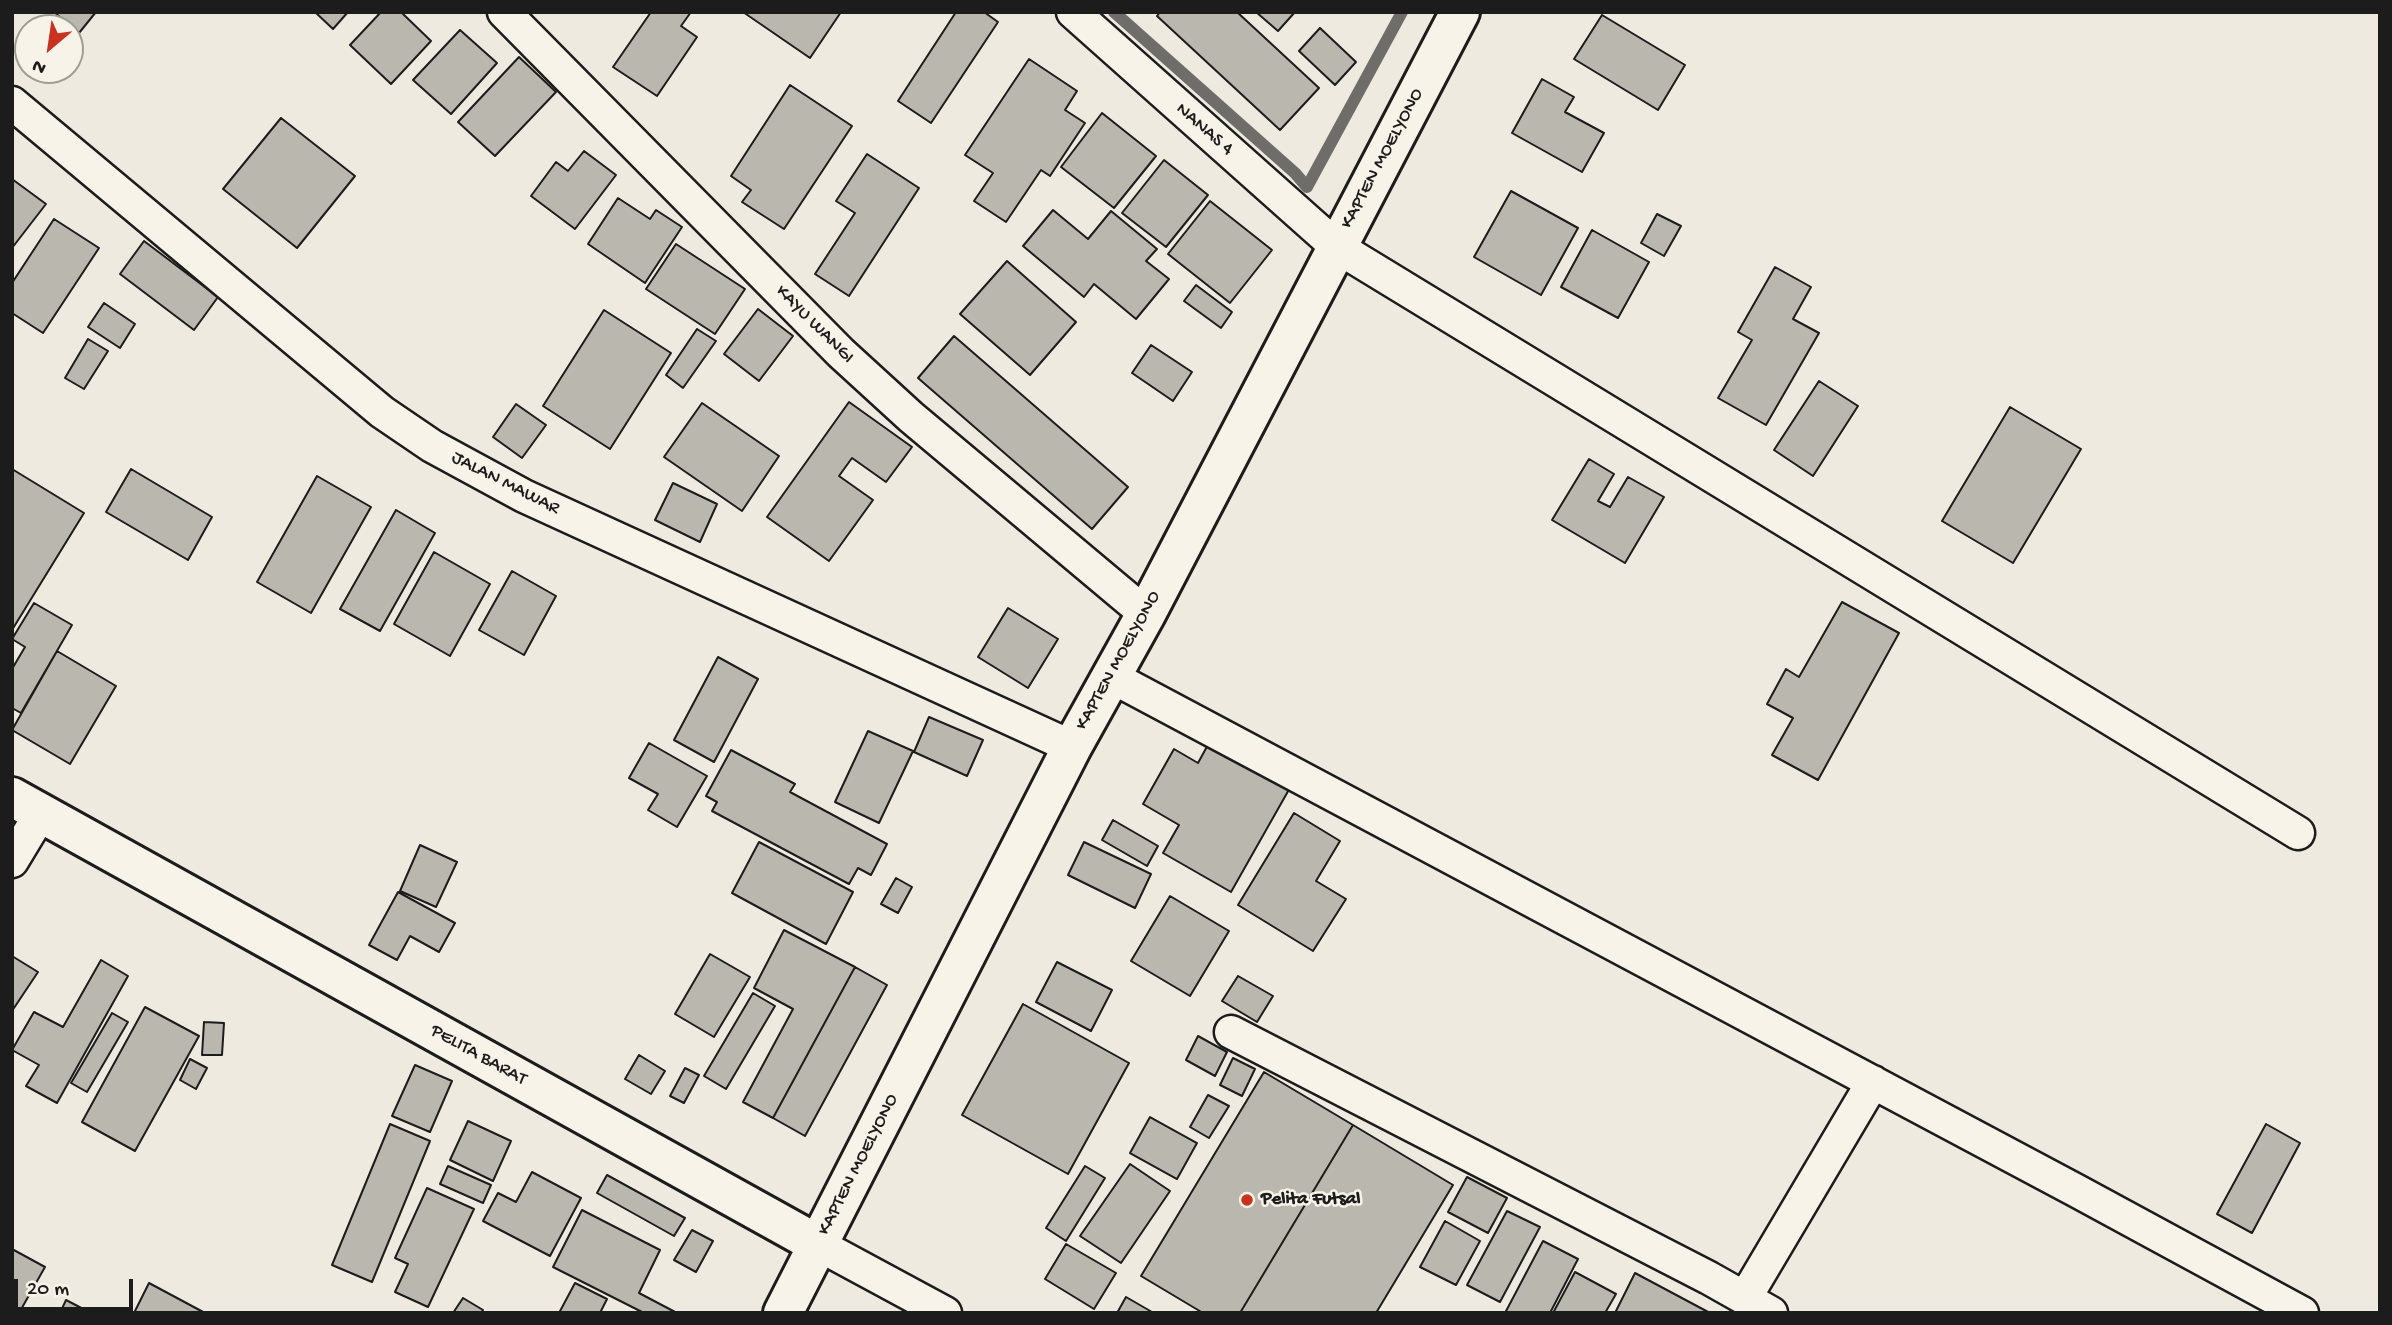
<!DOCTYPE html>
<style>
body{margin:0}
#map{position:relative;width:2392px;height:1325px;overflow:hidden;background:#eeeae0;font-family:"Gochi Hand",sans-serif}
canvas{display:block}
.frame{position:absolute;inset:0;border:14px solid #1c1c1c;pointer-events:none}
.north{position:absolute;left:14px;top:14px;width:70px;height:70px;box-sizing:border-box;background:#f7f3e8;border:2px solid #9f9d96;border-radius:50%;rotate:209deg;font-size:19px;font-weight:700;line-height:28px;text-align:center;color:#1c1c1c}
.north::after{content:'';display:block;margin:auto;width:24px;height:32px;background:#c8321e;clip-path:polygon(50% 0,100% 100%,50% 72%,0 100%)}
.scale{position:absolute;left:14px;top:1279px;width:119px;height:32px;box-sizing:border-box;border:4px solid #1c1c1c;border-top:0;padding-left:9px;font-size:21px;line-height:24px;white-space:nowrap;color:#1c1c1c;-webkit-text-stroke:5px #f7f3e8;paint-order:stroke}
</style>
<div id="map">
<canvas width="2392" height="1325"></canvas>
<div class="frame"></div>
<div class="north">N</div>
<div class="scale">20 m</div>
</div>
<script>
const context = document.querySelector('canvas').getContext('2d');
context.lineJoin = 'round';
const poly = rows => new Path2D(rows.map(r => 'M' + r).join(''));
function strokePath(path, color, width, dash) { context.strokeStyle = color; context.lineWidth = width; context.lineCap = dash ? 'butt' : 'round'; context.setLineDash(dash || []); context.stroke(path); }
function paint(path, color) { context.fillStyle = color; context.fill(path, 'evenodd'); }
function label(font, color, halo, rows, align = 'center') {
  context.font = font + ' "Gochi Hand",sans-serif'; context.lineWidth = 5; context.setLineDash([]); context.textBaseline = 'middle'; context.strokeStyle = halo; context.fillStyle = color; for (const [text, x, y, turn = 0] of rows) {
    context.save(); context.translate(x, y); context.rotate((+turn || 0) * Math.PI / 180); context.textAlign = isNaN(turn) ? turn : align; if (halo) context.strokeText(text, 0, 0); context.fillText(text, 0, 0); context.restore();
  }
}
strokePath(poly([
 [1114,12,1295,173,1307,187,1402,12]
]), '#6f6d69', 12);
const building = poly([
 [54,12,96,12,79,33,54,12],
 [315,12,348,12,333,29,315,12],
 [381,12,401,12,431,41,391,84,350,45,381,12],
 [651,12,691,12,681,26,697,37,657,96,613,67,651,12],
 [743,12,841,12,810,58,743,12],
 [956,12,984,12,998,22,931,123,898,101,956,12],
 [1160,12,1237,12,1319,88,1280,130,1157,16,1160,12],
 [1256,12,1295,12,1278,31,1256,12],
 [1602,15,1685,65,1658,110,1574,59,1602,15],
 [1320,28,1356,62,1335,85,1299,51,1320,28],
 [460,30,497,63,451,114,413,80,460,30],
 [519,57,556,92,495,156,458,122,519,57],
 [1029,59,1077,91,1065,110,1085,123,1050,176,1041,170,1006,222,974,201,993,173,965,155,1029,59],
 [1542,79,1574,97,1565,112,1604,133,1582,172,1512,133,1542,79],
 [790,85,852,126,784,229,742,202,751,190,731,176,790,85],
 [1102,113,1156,156,1114,208,1061,167,1102,113],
 [281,118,355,176,297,248,223,189,281,118],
 [584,151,616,175,575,229,531,196,556,162,568,171,584,151],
 [867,154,919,188,849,296,815,274,855,213,836,201,867,154],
 [1164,160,1208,195,1166,247,1122,213,1164,160],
 [12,179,46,204,12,248,12,179],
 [1511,191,1578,228,1541,295,1474,257,1511,191],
 [618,198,650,219,656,210,682,227,645,283,588,244,618,198],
 [1210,201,1272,250,1230,303,1168,254,1210,201],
 [1053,210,1088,239,1111,211,1157,249,1146,261,1169,279,1136,319,1094,284,1084,297,1023,246,1053,210],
 [1657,214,1681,226,1664,256,1641,243,1657,214],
 [54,219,99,248,43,333,12,313,12,283,54,219],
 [1592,230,1649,262,1618,318,1561,287,1592,230],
 [144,241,218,297,194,330,120,274,144,241],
 [676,244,745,289,715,334,646,289,676,244],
 [1007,261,1076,322,1030,375,960,314,1007,261],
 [1775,267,1811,287,1793,319,1819,333,1766,425,1718,398,1752,340,1738,332,1775,267],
 [1196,285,1232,312,1221,328,1184,301,1196,285],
 [104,303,135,324,120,348,88,327,104,303],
 [758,309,793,336,759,381,724,354,758,309],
 [604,310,671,353,610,449,543,406,604,310],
 [697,329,716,341,683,388,666,375,697,329],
 [954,336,1128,487,1092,529,918,378,954,336],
 [88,339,108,351,84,389,65,378,88,339],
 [1151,345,1192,372,1173,401,1132,373,1151,345],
 [1819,381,1858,406,1813,476,1774,450,1819,381],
 [849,402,912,447,886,482,852,458,839,476,873,500,829,561,767,517,849,402],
 [702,403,779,456,742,511,664,457,702,403],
 [516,404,546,425,522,458,493,437,516,404],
 [2010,407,2081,449,2013,563,1942,521,2010,407],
 [1589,459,1614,474,1598,501,1610,507,1628,477,1664,497,1625,563,1552,520,1589,459],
 [12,469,84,513,12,630,12,469],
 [131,469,212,517,188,560,106,512,131,469],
 [317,476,371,507,311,613,257,582,317,476],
 [673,483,717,504,700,542,655,520,673,483],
 [396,510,435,533,380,631,340,609,396,510],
 [434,552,490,584,450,656,394,624,434,552],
 [512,571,556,596,524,655,479,630,512,571],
 [1842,602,1899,633,1818,780,1772,755,1793,718,1767,704,1786,669,1799,677,1842,602],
 [34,603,72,625,21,713,12,708,12,669,25,647,12,639,34,603],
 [1008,608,1058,639,1028,688,978,657,1008,608],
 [57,651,116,686,70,764,12,730,57,651],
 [718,657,758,679,714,762,674,740,718,657],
 [929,717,983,740,967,776,914,752,929,717],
 [868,731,913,751,879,823,835,802,868,731],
 [1210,741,1291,786,1231,892,1163,853,1179,825,1143,804,1174,749,1198,763,1210,741],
 [649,743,707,776,677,827,648,810,658,794,629,778,649,743],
 [731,750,795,784,790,792,887,844,871,875,858,868,849,884,712,811,717,802,706,796,731,750],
 [1294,813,1340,841,1316,881,1346,899,1313,951,1238,905,1294,813],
 [1113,820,1158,846,1147,866,1102,840,1113,820],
 [759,842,853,892,826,944,732,893,759,842],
 [1084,842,1151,874,1135,908,1068,875,1084,842],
 [420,845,457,862,436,907,400,891,420,845],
 [896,878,912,887,898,913,881,904,896,878],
 [398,892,455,923,439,952,410,936,397,960,369,945,398,892],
 [1170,896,1229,931,1190,996,1131,961,1170,896],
 [784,930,855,967,773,1118,743,1102,793,1009,754,988,784,930],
 [710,954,750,977,714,1037,675,1014,710,954],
 [12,956,38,972,12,1011,12,956],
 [101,960,128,976,57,1103,26,1086,39,1065,12,1050,34,1012,63,1027,101,960],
 [1057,962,1112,990,1091,1031,1036,1002,1057,962],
 [855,967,887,985,805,1136,773,1118,855,967],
 [1238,976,1273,996,1257,1022,1222,1001,1238,976],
 [753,993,775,1006,726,1089,704,1076,753,993],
 [1023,1004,1129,1063,1068,1174,962,1115,1023,1004],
 [145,1007,199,1036,135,1151,82,1122,145,1007],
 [112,1013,128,1022,87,1092,71,1083,112,1013],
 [204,1022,224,1023,222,1055,202,1055,204,1022],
 [1198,1036,1227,1052,1215,1076,1186,1060,1198,1036],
 [639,1055,665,1071,651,1094,625,1079,639,1055],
 [1233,1058,1255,1069,1242,1096,1220,1085,1233,1058],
 [190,1059,207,1068,196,1089,180,1080,190,1059],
 [415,1065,452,1081,430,1132,392,1116,415,1065],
 [685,1068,699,1075,684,1103,670,1096,685,1068],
 [1264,1072,1353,1125,1240,1313,1203,1313,1141,1276,1264,1072],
 [1208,1095,1229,1106,1209,1138,1190,1127,1208,1095],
 [1150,1117,1197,1143,1177,1179,1130,1153,1150,1117],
 [468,1121,511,1141,493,1181,450,1160,468,1121],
 [390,1124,430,1141,372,1282,332,1265,390,1124],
 [2266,1124,2300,1143,2252,1233,2217,1214,2266,1124],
 [1353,1125,1453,1185,1376,1313,1240,1313,1353,1125],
 [1130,1164,1170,1191,1121,1263,1080,1236,1130,1164],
 [448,1166,491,1185,483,1203,440,1184,448,1166],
 [1085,1166,1105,1178,1066,1241,1046,1228,1085,1166],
 [532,1172,581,1198,550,1256,483,1221,498,1193,516,1202,532,1172],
 [607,1175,685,1218,674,1236,597,1193,607,1175],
 [1467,1177,1507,1198,1488,1233,1448,1212,1467,1177],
 [427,1188,474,1209,428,1307,395,1292,408,1264,395,1258,427,1188],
 [582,1210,660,1250,639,1293,677,1313,644,1313,553,1267,582,1210],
 [1507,1211,1540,1227,1500,1302,1467,1285,1507,1211],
 [1445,1221,1480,1241,1456,1285,1420,1267,1445,1221],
 [692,1230,713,1241,696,1272,674,1260,692,1230],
 [1543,1241,1578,1259,1550,1313,1505,1313,1543,1241],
 [1066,1244,1116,1273,1094,1309,1045,1279,1066,1244],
 [12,1249,45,1267,19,1313,12,1313,12,1249],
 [1575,1272,1616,1294,1605,1313,1553,1313,1575,1272],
 [1635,1273,1710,1313,1615,1313,1635,1273],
 [149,1283,205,1313,134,1313,149,1283],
 [575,1283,607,1299,600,1313,559,1313,575,1283],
 [1126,1297,1152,1312,1151,1313,1117,1313,1126,1297],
 [463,1298,483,1310,481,1313,453,1313,463,1298],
 [66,1300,91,1313,60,1313,66,1300]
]);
paint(building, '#bab7af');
strokePath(building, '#1c1c1c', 2);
const street = poly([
 [504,12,841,353,911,417,1146,614],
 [1073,12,1337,247,2298,833],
 [12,103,382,412,432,446,524,496,1072,747],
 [1110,676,2077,1191,2302,1313],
 [12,861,41,813],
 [1231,1032,1709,1278,1771,1313],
 [819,1245,945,1313],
 [1745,1298,1873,1082]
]);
const secondary = poly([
 [12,797,819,1245],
 [783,1313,1072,747,1146,614,1460,12]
]);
strokePath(street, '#1c1c1c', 37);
strokePath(secondary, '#1c1c1c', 44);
strokePath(street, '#f7f3e8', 32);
strokePath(secondary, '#f7f3e8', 38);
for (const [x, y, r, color] of [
 [1247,1200,7,"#c8321e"]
]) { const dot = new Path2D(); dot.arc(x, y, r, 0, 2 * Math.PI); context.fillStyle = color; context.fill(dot); strokePath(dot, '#f7f3e8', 2.5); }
label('19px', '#1c1c1c', '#f7f3e8', [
 ["NANAS 4",1204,130,41],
 ["KAPTEN MOELYONO",1383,159,-62],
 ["KAYU WANGI",814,325,45],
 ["JALAN MAWAR",505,484,27],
 ["KAPTEN MOELYONO",1119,661,-61],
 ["PELITA BARAT",478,1056,29],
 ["KAPTEN MOELYONO",859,1165,-63]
]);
label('bold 19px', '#1c1c1c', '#f7f3e8', [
 ["Pelita Futsal",1261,1200]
], 'left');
</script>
